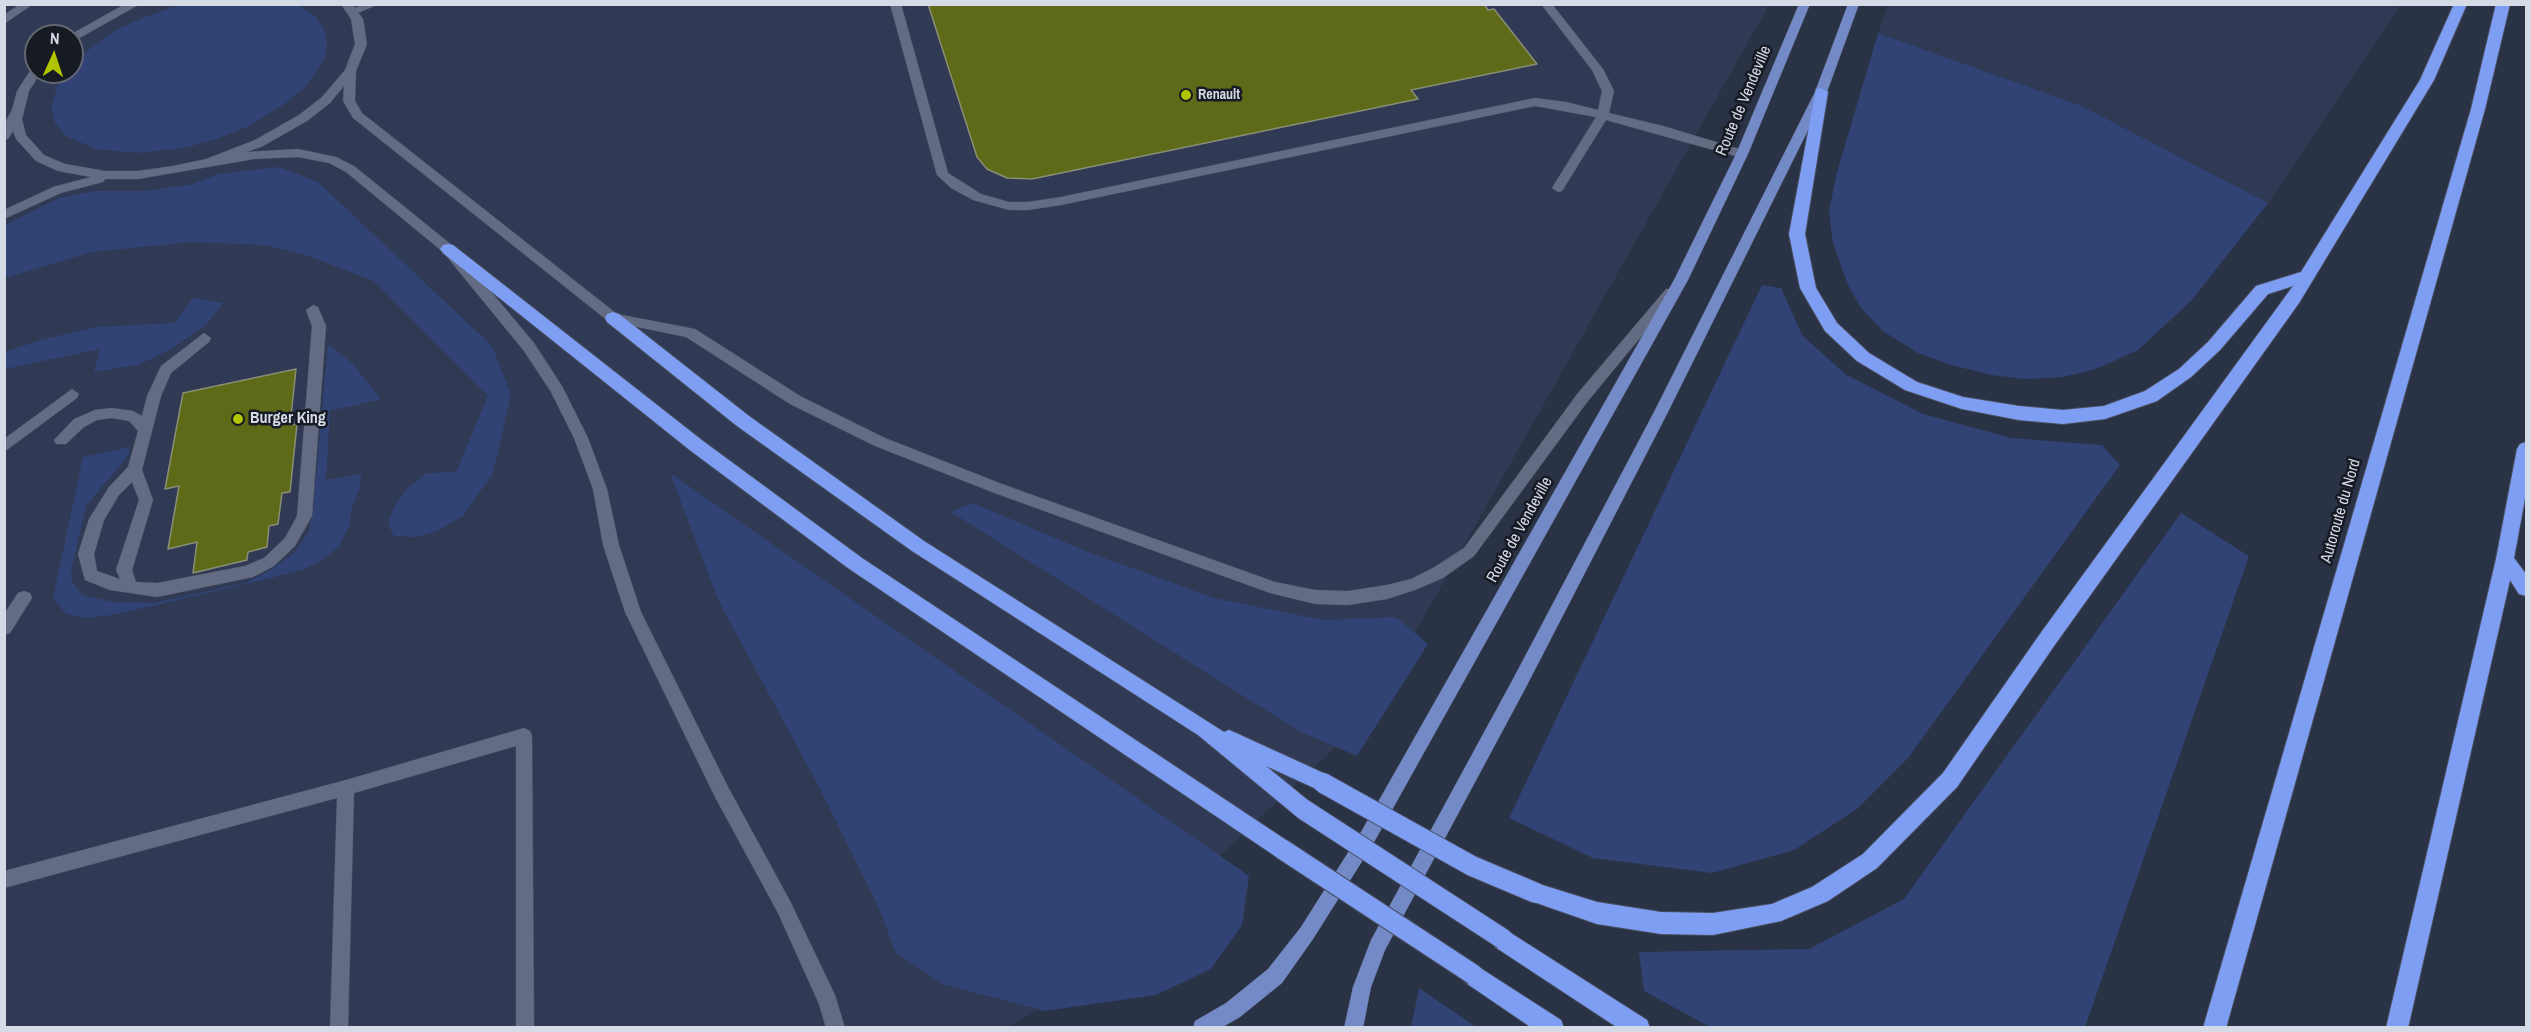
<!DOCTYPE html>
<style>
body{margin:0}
#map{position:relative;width:2531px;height:1032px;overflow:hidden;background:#2a3245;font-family:"Archivo Narrow",sans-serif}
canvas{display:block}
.frame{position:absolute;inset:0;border:6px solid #d5dae7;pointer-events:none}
.north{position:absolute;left:24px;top:24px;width:60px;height:60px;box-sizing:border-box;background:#161a23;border:2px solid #626771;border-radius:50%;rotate:3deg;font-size:16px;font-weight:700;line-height:24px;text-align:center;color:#d5dae7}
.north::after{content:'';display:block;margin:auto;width:21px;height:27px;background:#b0c500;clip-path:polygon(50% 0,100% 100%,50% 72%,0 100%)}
</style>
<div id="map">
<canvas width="2531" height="1032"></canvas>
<div class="frame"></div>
<div class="north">N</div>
</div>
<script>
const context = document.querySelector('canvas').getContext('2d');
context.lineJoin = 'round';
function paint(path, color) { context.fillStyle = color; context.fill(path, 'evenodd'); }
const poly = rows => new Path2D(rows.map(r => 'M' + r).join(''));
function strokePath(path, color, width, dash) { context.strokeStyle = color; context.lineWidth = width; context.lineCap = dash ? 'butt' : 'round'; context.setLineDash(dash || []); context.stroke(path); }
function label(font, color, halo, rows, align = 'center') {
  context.font = font + ' "Archivo Narrow",sans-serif'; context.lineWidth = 5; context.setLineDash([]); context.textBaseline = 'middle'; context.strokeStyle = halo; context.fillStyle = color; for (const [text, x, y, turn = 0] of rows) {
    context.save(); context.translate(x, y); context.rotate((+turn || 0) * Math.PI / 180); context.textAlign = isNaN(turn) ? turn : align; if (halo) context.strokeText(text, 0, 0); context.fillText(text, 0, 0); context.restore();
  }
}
paint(poly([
 [5,5,1769,5,1368,716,1077,990,1005,1028,5,1028],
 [36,36,72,36,72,72,36,72],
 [1888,5,2400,5,2268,203,2082,106,1878,33]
]), '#303a54');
paint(poly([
 [183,4,300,6,315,16,324,29,327,43,324,60,306,86,286,103,247,127,216,139,184,148,137,153,96,149,66,136,55,123,51,107,59,81,65,72,72,72,73,64,92,47,115,31,142,18],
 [1878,33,2082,106,2268,203,2192,300,2138,350,2096,369,2063,377,2025,379,1991,375,1948,364,1918,353,1883,331,1861,308,1848,285,1833,243,1829,212,1836,176],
 [279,167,318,182,492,346,511,394,493,473,463,516,437,531,417,537,394,536,388,524,394,507,408,488,427,473,456,472,488,396,374,281,306,255,265,245,191,242,92,252,5,278,5,225,59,198,96,191,146,191,193,184,219,174],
 [1762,285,1781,288,1802,335,1845,374,1923,414,2011,438,2102,445,2120,465,1908,758,1857,809,1794,850,1712,873,1593,858,1509,818],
 [193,298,223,303,206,325,171,349,138,365,94,372,100,349,5,369,5,352,41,340,95,327,174,323],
 [328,344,351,362,381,399,330,411,326,480,361,474,360,488,351,510,350,524,339,547,322,560,305,569,271,578,113,615,85,618,66,614,53,598,83,457,130,447,128,456,86,506,71,572,72,581,82,595,113,602,153,603,245,583,269,571,293,554,309,532,313,510],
 [670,473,1249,876,1242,925,1211,969,1156,995,1045,1011,942,984,896,953,878,906,816,781,719,602],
 [973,503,1088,552,1214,598,1323,620,1396,617,1428,644,1357,756,1299,731,951,512],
 [2181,513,2249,556,2085,1027,1710,1027,1644,991,1639,952,1809,949,1904,899],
 [1419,988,1476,1027,1411,1027]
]), '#314375');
const building = poly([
 [928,4,1484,4,1488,10,1494,9,1537,64,1411,90,1418,99,1032,179,1007,178,987,169,977,157,928,4],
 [296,369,290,425,297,424,290,492,282,493,278,524,269,526,267,547,248,552,247,560,193,573,197,542,168,549,179,486,165,489,183,393,296,369]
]);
paint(building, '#5f6a18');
strokePath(building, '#898e75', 1.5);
const service = poly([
 [20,4,33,4,4,24,4,15,20,4],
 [363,4,379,4,353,15,347,12,363,4],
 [890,4,901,4,948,173,981,194,1009,202,1028,202,1061,197,1535,98,1566,102,1598,110,1602,91,1592,70,1541,4,1552,4,1603,69,1614,91,1609,113,1663,126,1746,151,1748,154,1742,158,1606,120,1562,191,1558,192,1552,188,1596,117,1535,106,1061,205,1028,210,1009,210,973,200,951,188,937,175,890,4],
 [313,305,318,307,326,326,312,516,295,546,274,566,253,577,157,597,110,590,85,580,78,554,89,519,109,487,128,467,138,431,129,421,112,418,97,420,84,427,66,444,56,444,54,440,74,419,95,410,112,408,133,411,142,416,147,396,161,366,204,333,211,338,209,342,171,373,161,396,142,470,153,500,132,570,136,582,157,583,245,566,264,558,285,538,297,516,312,326,306,310,313,305],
 [132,482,139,500,116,570,120,579,97,571,94,554,104,520,119,495,132,482],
 [72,389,79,394,77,398,4,452,4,439,72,389],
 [24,591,30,593,32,598,10,633,4,635,4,614,18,593,24,591],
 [524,728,530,731,532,736,534,1028,516,1028,516,746,354,793,348,1028,330,1028,337,798,4,888,4,871,346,780,524,728]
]);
const tertiary = poly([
 [125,4,140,4,76,40,72,41,72,36,68,36,125,4],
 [341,4,352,4,363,19,367,44,356,71,355,101,362,113,617,314,695,329,800,396,885,438,1002,484,1275,582,1315,590,1348,591,1387,585,1411,579,1433,568,1464,548,1578,393,1666,289,1676,289,1678,292,1588,401,1474,556,1443,578,1415,590,1387,599,1348,605,1315,604,1270,593,992,492,875,446,790,404,686,337,608,321,353,118,343,101,344,86,330,103,307,121,263,146,247,152,298,149,336,157,354,166,453,246,534,343,562,386,588,438,607,489,619,545,641,612,727,785,790,901,835,995,845,1028,826,1028,819,1004,778,913,715,797,625,612,603,545,593,489,574,438,551,392,524,351,443,252,346,172,329,163,298,157,254,159,138,179,105,179,103,182,61,193,4,219,4,210,53,187,91,177,58,171,36,161,16,139,13,131,8,139,4,140,4,124,12,110,17,91,32,68,36,67,36,72,41,72,29,91,22,119,26,135,44,155,65,164,105,171,138,171,173,166,206,159,255,140,299,115,322,97,345,70,355,44,351,19,341,4]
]);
const primary = poly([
 [1799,4,1810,4,1748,154,1688,280,1373,844,1313,939,1282,983,1240,1017,1221,1028,1193,1028,1195,1021,1226,1003,1268,969,1301,927,1361,832,1674,280,1736,154,1799,4],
 [1848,4,1859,4,1827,92,1668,412,1525,689,1385,950,1371,987,1363,1028,1344,1028,1353,987,1371,940,1513,679,1654,412,1815,92,1848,4]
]);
const motorway = poly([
 [2454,4,2467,4,2434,80,2299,303,2054,646,1957,787,1877,868,1828,901,1781,921,1713,935,1661,934,1597,924,1528,900,1525,893,1528,886,1536,883,1597,902,1661,912,1713,913,1772,904,1812,887,1863,854,1943,773,2040,634,2293,286,2268,294,2220,350,2191,377,2157,401,2105,419,2063,424,2019,420,1962,409,1905,390,1857,361,1825,331,1800,288,1789,234,1816,89,1821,88,1828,92,1805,234,1816,288,1837,323,1869,353,1917,382,1963,397,2019,406,2063,410,2104,406,2145,391,2179,369,2208,342,2256,286,2301,272,2420,80,2454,4],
 [2496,4,2510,4,2485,109,2226,1028,2203,1028,2471,109,2496,4],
 [448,244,453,245,703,441,862,558,1289,842,1293,849,1289,856,1282,859,1275,856,848,568,691,451,443,253,440,249,443,245,448,244],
 [613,312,619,314,749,416,924,541,1224,732,1229,730,1236,733,1330,776,1333,783,1330,790,1323,792,1266,766,1310,802,1313,809,1310,816,1303,819,1296,816,1198,735,912,551,737,426,607,322,605,318,607,314,613,312],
 [2526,442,2526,493,2514,558,2526,574,2526,596,2519,594,2510,580,2408,1028,2386,1028,2496,559,2517,449,2520,444,2526,442],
 [1503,928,1647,1020,1650,1028,1618,1028,1495,947,1492,939,1495,931,1503,928],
 [1474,964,1561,1020,1564,1028,1532,1028,1466,983,1463,975,1466,967,1474,964]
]);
strokePath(service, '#494f60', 1);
strokePath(tertiary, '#494f60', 1);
strokePath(primary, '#494f60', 1);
strokePath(motorway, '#494f60', 2);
paint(service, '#636c82');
paint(tertiary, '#636c82');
paint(primary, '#738ac6');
paint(motorway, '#7e9ef3');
const motorwayBridge = poly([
 [1323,783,1472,866,1536,893],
 [1303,809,1503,939],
 [1282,849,1474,975]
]);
strokePath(motorwayBridge, '#494f60', 22, []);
strokePath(motorwayBridge, '#7e9ef3', 20);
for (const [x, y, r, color] of [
 [1186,95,6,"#b0c500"],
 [238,419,6,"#b0c500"]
]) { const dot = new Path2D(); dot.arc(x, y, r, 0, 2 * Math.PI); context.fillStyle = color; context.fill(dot); strokePath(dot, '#161a23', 2); }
label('bold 14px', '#d5dae7', '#161a23', [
 ["Renault",1198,95]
], 'left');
label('16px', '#d5dae7', '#161a23', [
 ["Route de Vendeville",1744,101,-67],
 ["Autoroute du Nord",2341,511,-74],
 ["Route de Vendeville",1520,530,-61]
]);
label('bold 16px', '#d5dae7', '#161a23', [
 ["Burger King",250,419]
], 'left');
</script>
